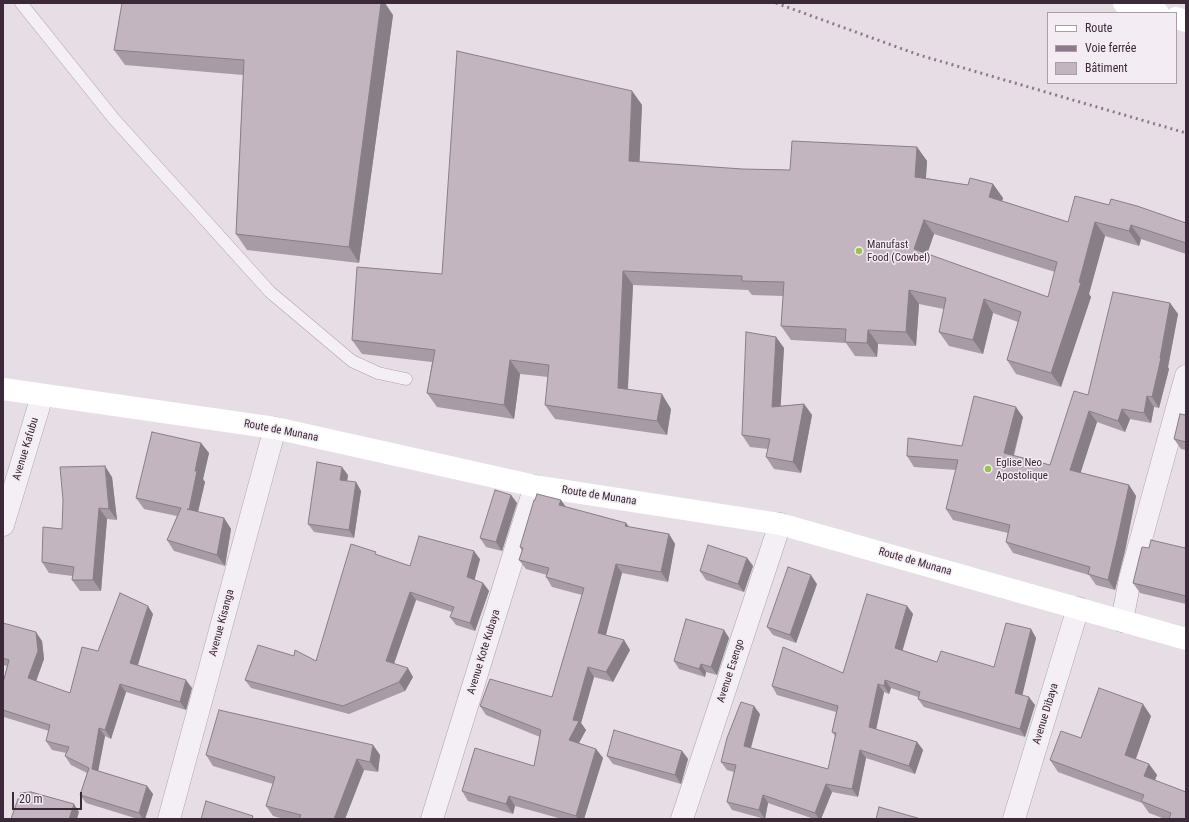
<!DOCTYPE html>
<meta charset="utf-8">
<style>
body{margin:0}
#map{position:relative;width:1189px;height:822px;overflow:hidden;background:#e6dde5;font-family:"Roboto Condensed",sans-serif}
canvas{display:block}
.frame{position:absolute;inset:0;border:4px solid #3b2838;pointer-events:none}
.legend{position:absolute;left:1047px;top:12px;width:130px;height:72px;box-sizing:border-box;background:#f3ecf3;border:1px solid #a99ea8;margin:0;padding:5px 7px;list-style:none;font-size:12px;color:#3b2838}
.legend li{display:flex;align-items:center;gap:8px;height:20px}
.legend b{width:20px;border:1px solid #a99ea8}
.scale{position:absolute;left:12px;top:792px;width:70px;height:18px;box-sizing:border-box;border:2px solid #3b2838;border-top:0;padding-left:5px;font-size:12px;line-height:14px;white-space:nowrap;color:#3b2838;-webkit-text-stroke:3px #f3ecf3;paint-order:stroke}
</style>
<div id="map">
<canvas width="1189" height="822"></canvas>
<div class="frame"></div>
<ul class="legend">
<li><b style="height:5px;background:#fff"></b>Route</li>
<li><b style="height:5px;background:#8e788b"></b>Voie ferrée</li>
<li><b style="height:11px;background:#c2b5c0"></b>Bâtiment</li>
</ul>
<div class="scale">20 m</div>
</div>
<script>
const context = document.querySelector('canvas').getContext('2d');
context.lineJoin = 'round';
const poly = rows => new Path2D(rows.map(r => 'M' + r).join(''));
function strokePath(path, color, width, dash) { context.strokeStyle = color; context.lineWidth = width; context.lineCap = dash ? 'butt' : 'round'; context.setLineDash(dash || []); context.stroke(path); }
function paint(path, color) { context.fillStyle = color; context.fill(path, 'evenodd'); }
function label(font, color, halo, rows, align = 'center') {
  context.font = font + ' "Roboto Condensed",sans-serif'; context.lineWidth = 3; context.setLineDash([]); context.textBaseline = 'middle'; context.strokeStyle = halo; context.fillStyle = color; for (const [text, x, y, turn = 0] of rows) {
    context.save(); context.translate(x, y); context.rotate((+turn || 0) * Math.PI / 180); context.textAlign = isNaN(turn) ? turn : align; if (halo) context.strokeText(text, 0, 0); context.fillText(text, 0, 0); context.restore();
  }
}
const lane = poly([
 [21,3,114,119,270,292,352,361,378,373,406,379]
]);
const street = poly([
 [3,525,42,396],
 [1122,621,1130,579,1186,376],
 [169,819,275,428],
 [432,819,535,486],
 [682,819,780,524],
 [1014,819,1078,608]
]);
strokePath(lane, '#afa3ae', 13);
strokePath(street, '#afa3ae', 23);
strokePath(lane, '#f4eff4', 12);
strokePath(street, '#f4eff4', 22);
strokePath(poly([
 [1124,3,1158,13],
 [1176,18,1186,21],
 [3,389,275,428,535,486,780,524,1186,639]
]), '#fff', 22);
strokePath(poly([
 [776,3,919,55,1186,133]
]), '#8e788b', 3, [2, 4]);
paint(poly([
 [393,15,359,263,247,250,236,234,243,75,125,65,114,50],
 [632,91,642,105,639,162,742,169,790,170,917,147,927,161,926,178,968,185,993,184,1003,198,1002,201,1068,222,1109,205,1186,223,1186,254,1141,239,1139,246,1105,236,1089,294,1091,297,1061,387,1016,374,1007,360,1018,322,993,313,983,354,949,346,939,332,944,309,919,304,916,346,878,344,877,357,855,356,846,343,791,340,781,326,783,296,752,295,748,290,633,285,628,390,671,409,667,435,555,419,545,405,548,377,520,374,514,419,437,407,427,393,432,362,362,354,352,340,442,274],
 [934,234,1055,272,1048,297,927,254],
 [1170,303,1178,314,1168,367,1169,369,1159,408,1154,407,1151,423,1130,419,1125,432,1097,422,1080,473,1129,485,1136,496,1125,551,1115,590,1096,585,1089,575,1013,553,1006,542,1008,533,953,520,946,509,956,470,914,467,907,456,962,446,1023,417,1014,456,1050,465,1088,395],
 [776,337,784,348,780,406,804,404,812,415,801,473,774,469,766,457,768,449,750,447,742,435],
 [1186,415,1186,450,1181,449,1174,439],
 [201,443,209,453,203,479,205,482,198,512,224,518,231,529,225,566,174,551,167,540,177,516,144,509,136,498],
 [348,475,347,481,356,482,361,491,354,538,314,532,308,524],
 [112,477,117,520,107,519,101,591,80,591,72,580,73,576,49,573,42,562,62,529],
 [511,495,517,503,502,551,486,547,480,538],
 [561,500,566,507,626,523,629,527,669,534,675,544,668,582,622,573,606,635,624,640,630,650,613,682,594,677,581,723,586,730,579,743,596,749,603,758,584,819,562,819,515,806,513,814,468,801,462,791,534,766,540,737,486,715,480,706,552,697,582,595,552,587,546,577,547,575,526,569,519,560,522,551,520,547],
 [1186,543,1186,604,1140,593,1133,583,1149,548,1185,548],
 [378,555,410,566,480,559,474,580,483,583,489,591,475,631,456,625,450,617,452,612,416,600,394,664,413,677,405,691,349,714,251,688,245,680,294,656,316,661],
 [747,558,753,566,744,592,706,580,700,571],
 [817,584,796,643,773,635,767,627],
 [907,606,913,614,902,650,937,662,994,667,1031,629,1036,638,1022,695,1035,705,1025,737,924,707,918,699,918,697,891,688,889,694,884,692,876,729,917,742,923,750,915,774,866,758,858,797,832,792,821,819,814,819,768,803,765,819,732,810,727,802,734,772,727,770,721,762,760,714,751,748,828,769,835,736,832,732,836,712,777,695,772,686,843,673],
 [153,614,138,665,192,688,186,710,126,692,111,739,105,736,98,771,147,786,153,794,145,819,138,819,86,803,80,795,87,773,71,765,65,756,66,753,52,750,46,741,49,731,4,717,3,716,3,683,7,666,3,665,3,623,42,641,44,659,36,681,70,693,98,651],
 [724,630,729,638,717,675,706,672,705,677,679,669,674,661],
 [1151,716,1136,759,1149,764,1157,775,1155,780,1186,819,1165,819,1149,813,1142,803,1058,772,1050,760,1081,738],
 [373,745,380,755,378,772,364,770,345,819,284,819,273,816,266,806,273,784,213,766,206,755],
 [682,751,688,759,681,784,613,764,607,756]
]), '#a79ca5');
paint(poly([
 [381,3,385,3,393,15,359,263,349,247],
 [632,91,642,105,639,176,629,161],
 [917,147,927,161,925,191,915,177],
 [993,184,1003,198,999,211,989,197],
 [924,220,934,234,924,263,914,249],
 [1095,222,1105,236,1089,294,1091,297,1061,387,1051,373,1079,282],
 [1131,225,1141,239,1139,246,1129,231],
 [623,271,633,285,627,402,618,388],
 [909,290,919,304,916,346,906,332],
 [984,299,993,313,983,354,973,340],
 [1170,303,1178,314,1168,367,1169,369,1159,408,1152,397,1160,358],
 [868,330,878,344,877,357,867,343],
 [776,337,784,348,780,418,772,407],
 [510,360,520,374,514,419,504,405],
 [662,394,671,409,667,435,657,421],
 [1147,396,1154,407,1151,423,1144,413],
 [804,404,812,415,801,473,793,462],
 [1016,407,1023,417,1011,464,1004,453],
 [1122,409,1130,419,1125,432,1118,421],
 [1089,411,1097,422,1078,481,1070,470],
 [201,443,209,453,203,479,205,482,196,520,189,510,195,471],
 [105,466,112,477,117,520,109,509],
 [342,467,348,475,346,488,340,480],
 [356,482,361,491,354,538,349,530],
 [1129,485,1136,496,1125,551,1115,590,1108,580],
 [511,495,517,503,502,551,496,542],
 [561,500,567,509,559,505],
 [99,508,107,519,101,591,93,580],
 [224,518,231,529,225,566,217,555],
 [626,523,633,532,625,526],
 [669,534,675,544,668,582,661,572],
 [474,551,480,559,473,586,467,577],
 [747,558,753,566,744,592,738,584],
 [616,564,622,573,604,642,598,633],
 [811,575,817,584,796,643,790,635],
 [483,583,489,591,475,631,470,623],
 [410,592,416,600,392,669,386,661],
 [148,606,153,614,136,671,130,663],
 [907,606,913,614,901,656,895,648],
 [1031,629,1036,638,1021,701,1015,693],
 [724,630,729,638,717,675,711,667],
 [36,632,42,641,44,659,34,687,28,678],
 [624,640,630,650,613,682,606,672],
 [701,664,706,672,705,677,699,669],
 [588,667,594,677,581,723,586,730,575,750,569,740,573,720],
 [408,668,413,677,405,691,399,682],
 [186,680,192,688,186,710,180,702],
 [885,680,891,688,889,694,884,686],
 [120,684,126,692,111,739,105,730],
 [878,684,884,692,875,735,869,727],
 [1029,697,1035,705,1025,737,1020,729],
 [1143,704,1151,716,1133,766,1125,755],
 [754,706,760,714,749,754,744,746],
 [99,728,105,736,97,777,92,769],
 [917,742,923,750,915,774,909,766],
 [373,745,380,755,378,772,370,762],
 [596,749,603,758,584,819,578,819,576,816],
 [860,750,866,758,858,797,852,789],
 [682,751,688,759,681,784,675,775],
 [357,759,364,770,345,819,334,819],
 [1149,764,1157,775,1152,787,1144,776],
 [826,784,832,792,821,819,819,819,815,813],
 [147,786,153,794,145,819,143,819,139,813],
 [763,795,768,803,765,819,759,810],
 [509,796,515,806,513,814,506,804],
 [74,804,79,812,77,819,69,819]
]), '#887f86');
const building = poly([
 [122,3,381,3,349,247,236,234,244,60,114,50,122,3],
 [457,51,632,91,629,161,742,169,790,170,792,141,917,147,915,177,968,185,970,178,993,184,989,197,1068,222,1075,196,1109,205,1111,199,1137,206,1186,223,1186,243,1131,225,1129,231,1095,222,1079,282,1081,283,1051,373,1007,360,1021,312,984,299,973,340,939,332,946,298,909,290,906,332,868,330,867,343,845,342,846,329,781,326,784,282,742,281,742,276,623,271,618,388,662,394,657,421,545,405,549,365,510,360,504,405,427,393,435,350,352,340,357,267,442,274,457,51],
 [924,220,1057,262,1048,297,914,249,924,220],
 [1113,292,1170,303,1160,358,1161,358,1152,397,1147,396,1144,413,1122,409,1118,421,1089,411,1070,470,1129,485,1117,541,1108,580,1088,574,1090,567,1006,542,1010,525,946,509,958,460,907,456,908,438,962,446,974,396,1016,407,1004,453,1050,465,1074,391,1088,395,1113,292],
 [746,332,776,337,772,407,804,404,793,462,766,457,770,439,742,435,746,332],
 [1180,414,1186,415,1186,442,1174,439,1180,414],
 [152,432,201,443,195,471,197,471,189,510,187,509,224,518,217,555,167,540,181,508,136,498,152,432],
 [317,462,342,467,340,480,356,482,349,530,308,524,317,462],
 [105,466,109,509,99,508,93,580,72,580,74,567,42,562,43,527,62,529,63,500,60,467,105,466],
 [495,490,511,495,496,542,480,538,495,490],
 [537,494,561,500,559,505,626,523,625,526,669,534,661,572,616,564,598,633,624,640,606,672,588,667,573,720,579,721,569,740,596,749,576,816,509,796,506,804,462,791,475,748,534,766,541,730,480,706,490,679,552,697,584,588,546,577,549,568,519,560,523,548,520,547,534,500,535,500,537,494],
 [419,536,474,551,467,577,483,583,470,623,450,617,454,607,410,592,386,661,408,668,399,682,343,706,245,680,258,645,294,656,295,650,316,661,351,544,376,552,375,554,410,566,419,536],
 [1151,540,1185,548,1186,543,1186,596,1133,583,1142,547,1149,548,1151,540],
 [708,545,747,558,738,584,700,571,708,545],
 [788,567,811,575,790,635,767,627,788,567],
 [120,593,148,606,130,663,186,680,180,702,120,684,105,730,99,728,92,769,147,786,139,813,80,795,89,768,65,756,69,747,46,741,50,725,3,710,3,683,9,660,3,658,3,623,36,632,38,651,28,678,70,693,82,647,98,651,120,593],
 [867,594,907,606,895,648,937,662,941,651,994,667,1006,623,1031,629,1015,693,1029,697,1020,729,918,699,920,692,885,680,884,686,878,684,869,727,917,742,909,766,860,750,852,789,826,784,815,813,763,795,759,810,727,802,736,765,721,762,727,738,741,702,754,706,744,746,828,769,836,733,832,732,838,706,772,686,783,647,843,673,867,594],
 [686,619,724,630,711,667,701,664,699,669,674,661,686,619],
 [1099,688,1143,704,1125,755,1149,764,1144,776,1186,792,1186,819,1169,819,1171,813,1141,801,1144,795,1050,760,1061,731,1081,738,1099,688],
 [219,710,373,745,370,762,357,759,334,819,299,819,301,815,266,806,275,777,206,755,219,710],
 [614,730,682,751,675,775,607,756,614,730],
 [31,792,74,804,69,819,11,819,20,793,31,792],
 [206,801,253,816,252,819,201,819,206,801],
 [879,807,921,819,876,819,879,807]
]);
paint(building, '#c2b5c0');
strokePath(building, '#887f86', 1);
for (const [x, y, r, color] of [
 [859,251,4,"#99c34a"],
 [988,469,4,"#99c34a"]
]) { const dot = new Path2D(); dot.arc(x, y, r, 0, 2 * Math.PI); context.fillStyle = color; context.fill(dot); strokePath(dot, '#f3ecf3', 1.5); }
label('11px', '#3b2838', '#f3ecf3', [
 ["Manufast",867,245],
 ["Food (Cowbel)",867,258],
 ["Eglise Neo",996,463],
 ["Apostolique",996,476]
], 'left');
label('11px', '#3b2838', '#f3ecf3', [
 ["Route de Munana",281,431,11],
 ["Avenue Kafubu",26,449,-73],
 ["Route de Munana",599,496,9],
 ["Route de Munana",915,562,16],
 ["Avenue Kisanga",222,623,-75],
 ["Avenue Kote Kubaya",484,652,-73],
 ["Avenue Esengo",731,671,-72],
 ["Avenue Dibaya",1046,714,-73]
]);
</script>
